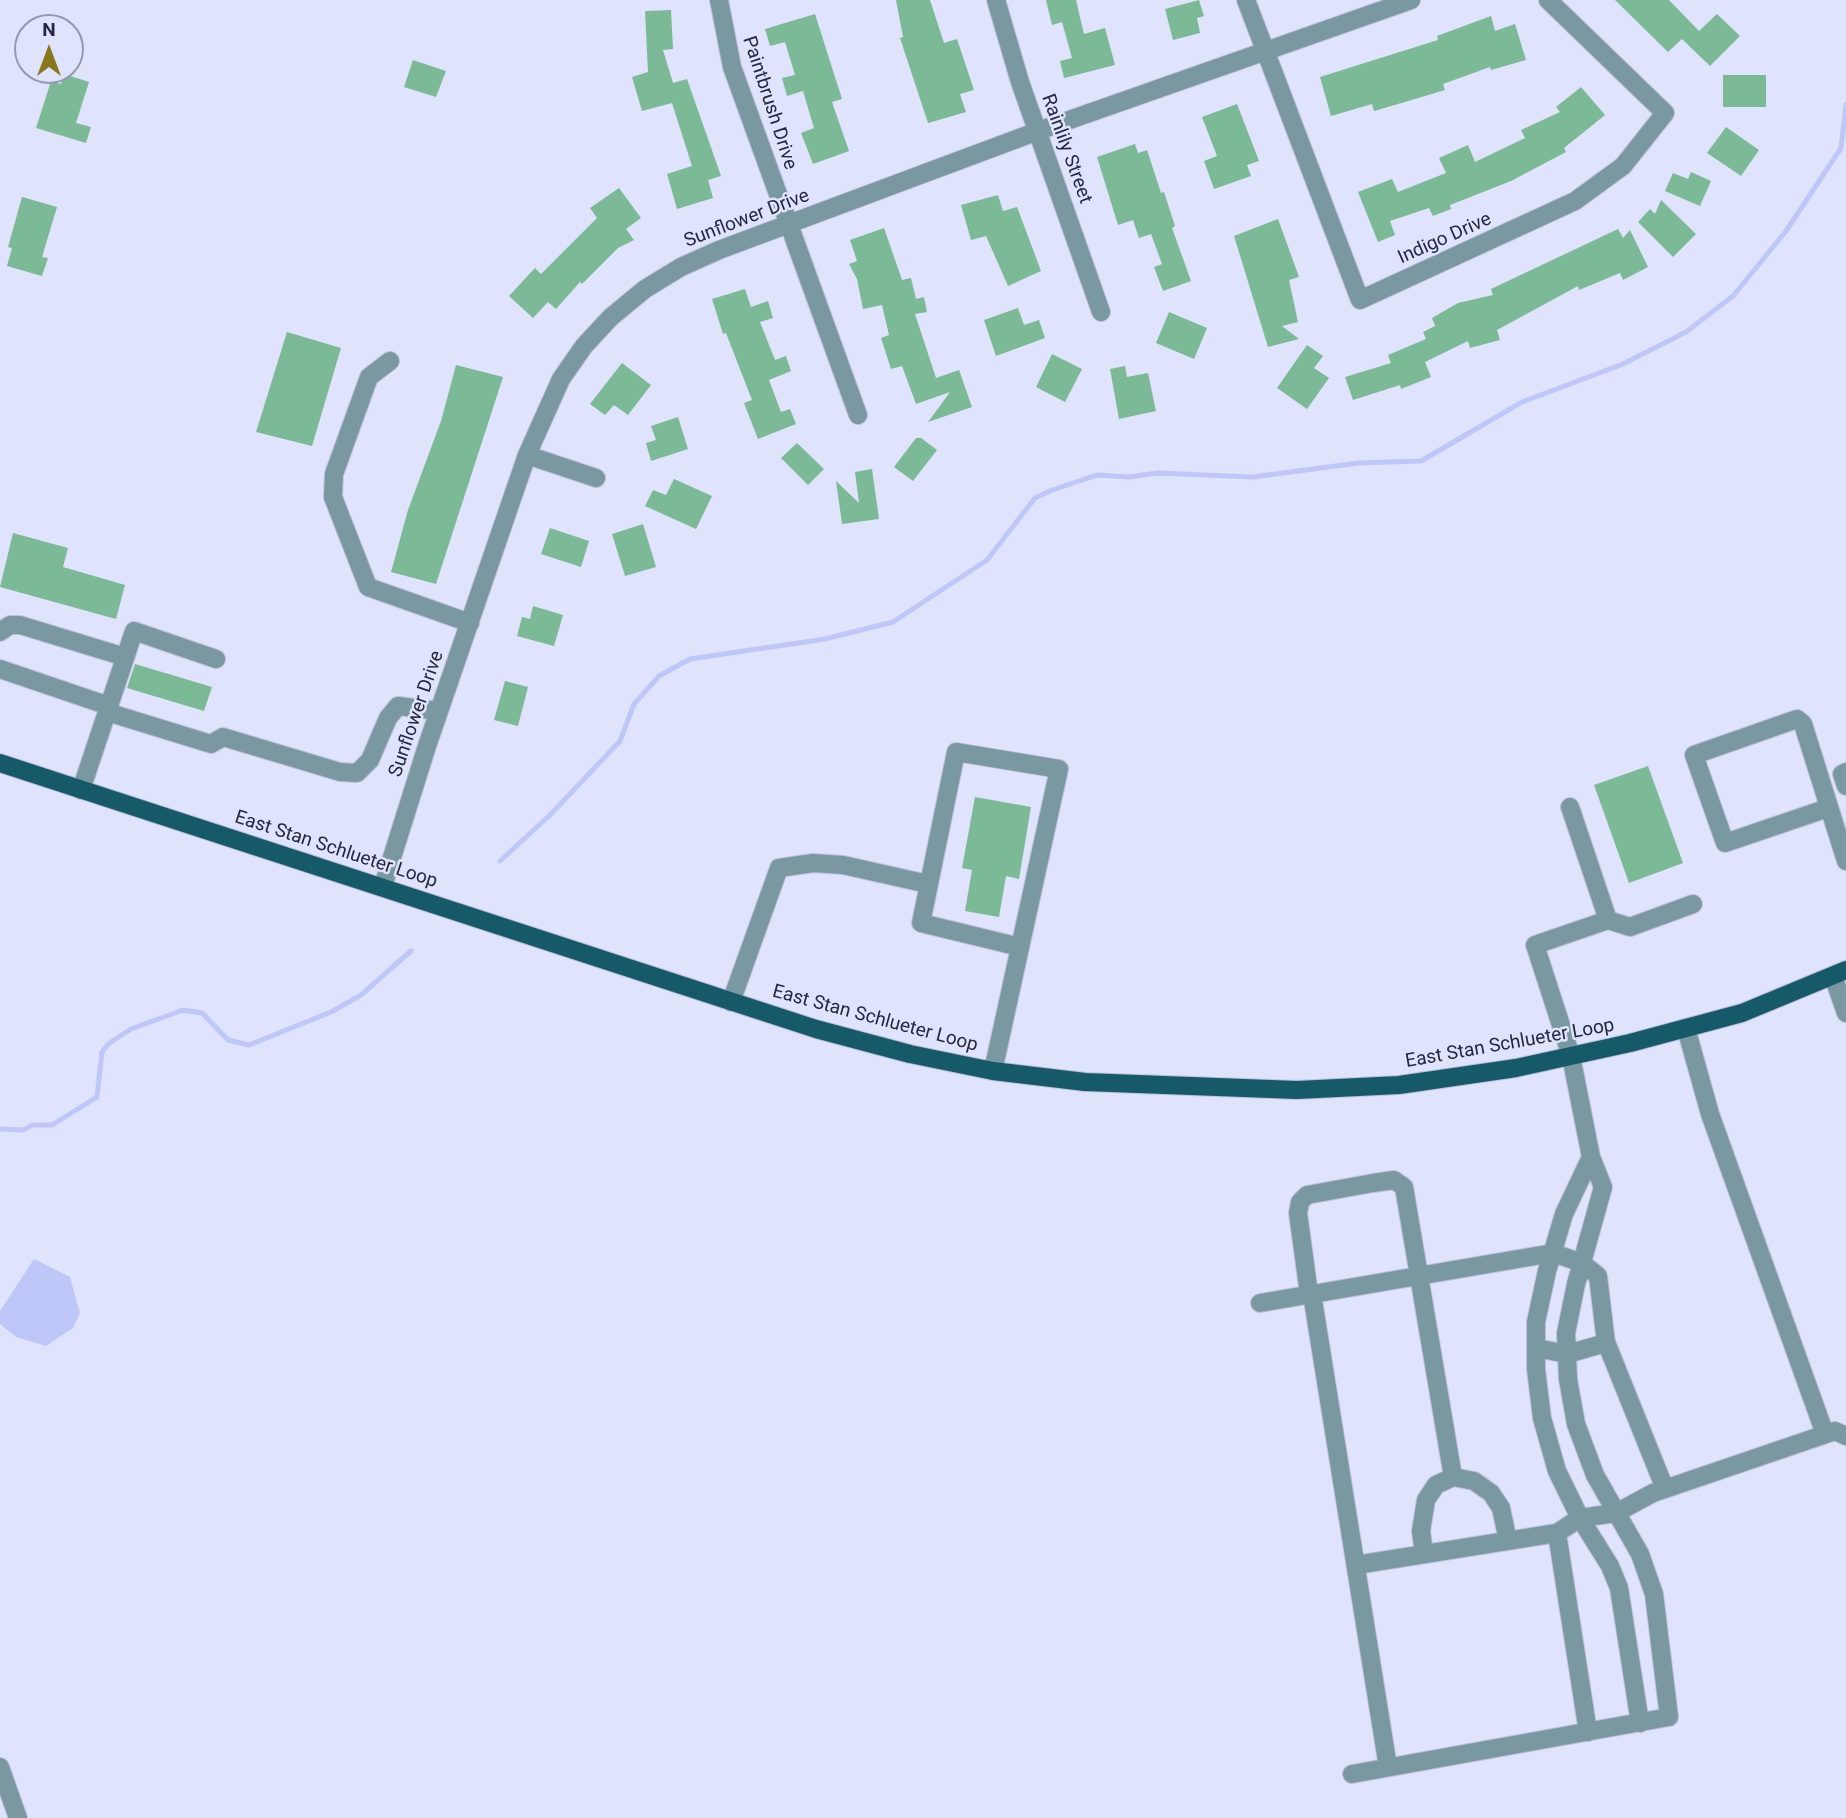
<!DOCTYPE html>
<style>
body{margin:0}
#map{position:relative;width:1846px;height:1818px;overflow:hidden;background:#dfe3fb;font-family:Roboto,sans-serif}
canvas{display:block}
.north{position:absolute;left:14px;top:14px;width:70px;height:70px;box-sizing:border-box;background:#dfe3fb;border:2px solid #9598af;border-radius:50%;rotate:0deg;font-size:19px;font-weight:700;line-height:28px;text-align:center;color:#25283e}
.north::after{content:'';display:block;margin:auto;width:24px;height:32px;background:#88771b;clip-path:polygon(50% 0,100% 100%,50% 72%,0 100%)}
</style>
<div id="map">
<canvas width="1846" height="1818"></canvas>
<div class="north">N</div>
</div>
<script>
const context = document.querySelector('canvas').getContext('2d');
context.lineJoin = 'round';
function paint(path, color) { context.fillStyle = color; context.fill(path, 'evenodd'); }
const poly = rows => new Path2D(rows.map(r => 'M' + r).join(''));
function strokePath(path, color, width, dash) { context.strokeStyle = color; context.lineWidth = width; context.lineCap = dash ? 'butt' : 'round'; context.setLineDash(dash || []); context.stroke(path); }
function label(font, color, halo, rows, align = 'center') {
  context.font = font + ' Roboto,sans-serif'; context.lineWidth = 5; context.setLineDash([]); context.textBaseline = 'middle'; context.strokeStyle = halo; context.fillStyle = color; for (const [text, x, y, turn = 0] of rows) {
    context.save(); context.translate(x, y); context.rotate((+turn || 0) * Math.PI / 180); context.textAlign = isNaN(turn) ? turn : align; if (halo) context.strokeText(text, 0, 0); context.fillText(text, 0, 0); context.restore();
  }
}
paint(poly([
 [34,1259,70,1277,80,1313,73,1328,46,1346,16,1337,0,1324,0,1311]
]), '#bfc7f8');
strokePath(poly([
 [500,861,550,815,620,741,634,704,659,676,690,659,825,639,893,622,987,560,1035,498,1052,490,1097,475,1129,477,1158,473,1253,477,1358,463,1421,461,1522,402,1623,364,1686,332,1733,296,1786,231,1841,148,1846,105],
 [0,1129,23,1130,33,1125,52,1125,97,1097,102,1052,108,1044,131,1029,183,1010,202,1013,228,1040,249,1045,331,1012,361,995,411,951]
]), '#bfc7f8', 5);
paint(poly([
 [896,0,930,0,944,43,957,39,974,90,960,94,966,112,928,123,900,38,903,37],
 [1046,0,1076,0,1084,34,1105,28,1115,65,1064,78,1060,61,1072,58,1062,22,1052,25],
 [1199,0,1204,16,1197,18,1200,33,1173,40,1165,9],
 [1615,0,1669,0,1699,31,1717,14,1740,36,1710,66,1682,39,1668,52],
 [671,10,673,49,663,50,673,83,687,79,721,176,708,180,713,198,677,209,667,174,692,166,672,103,642,111,632,77,648,72,645,11],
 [815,14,842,99,832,102,849,151,813,164,801,133,814,128,803,91,787,96,782,78,795,75,785,42,770,46,765,29],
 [1491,16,1495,31,1515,24,1526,60,1491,70,1490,67,1443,84,1445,90,1415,99,1374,111,1372,104,1331,116,1320,77,1438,40,1437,36],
 [413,60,446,71,436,97,404,87],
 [64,74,89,82,76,123,91,127,86,143,36,128,51,81,61,84],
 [1723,75,1766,75,1766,107,1723,107],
 [1581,87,1605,115,1564,148,1566,152,1511,181,1450,205,1451,209,1433,216,1429,208,1390,221,1395,235,1378,242,1358,192,1392,179,1398,192,1446,173,1439,158,1468,145,1475,162,1525,138,1521,130,1560,112,1556,107],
 [1237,104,1259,161,1247,165,1251,176,1214,189,1204,161,1217,156,1202,117],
 [1726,127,1759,150,1741,176,1707,153],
 [1135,144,1138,153,1147,150,1161,193,1164,192,1175,226,1172,228,1191,281,1163,291,1154,267,1162,264,1151,234,1139,238,1133,220,1118,225,1097,157],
 [1691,172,1711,181,1700,206,1665,191,1673,173,1688,179],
 [619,188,641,218,626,229,634,240,618,248,582,284,580,282,556,309,548,302,533,318,509,296,535,268,541,274,597,218,590,208],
 [998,195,1003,211,1017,207,1041,271,1008,286,986,236,971,240,961,205],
 [22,197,57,207,42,257,48,258,42,276,7,266,12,248,8,247],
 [1661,200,1696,234,1673,257,1638,222,1650,209,1655,214],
 [1278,219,1299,277,1289,280,1298,322,1282,326,1299,339,1268,347,1234,236],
 [884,228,902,280,911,278,916,299,924,297,927,312,915,314,936,378,959,370,972,407,928,422,950,392,916,404,902,366,891,369,881,338,889,335,882,305,863,309,857,279,849,264,857,261,850,240],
 [1618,229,1623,238,1630,230,1648,267,1623,280,1620,273,1579,290,1578,286,1497,330,1500,340,1470,348,1468,341,1425,362,1431,377,1401,389,1400,385,1353,400,1345,377,1391,363,1388,355,1426,339,1423,332,1435,326,1432,318,1458,303,1493,295,1491,289],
 [745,289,751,307,768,301,773,318,760,322,775,360,786,356,791,371,769,380,781,412,790,409,796,424,758,439,744,403,752,400,726,333,723,334,712,299],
 [1018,308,1024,325,1039,320,1045,338,996,356,984,320],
 [1169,312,1207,328,1194,359,1156,343],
 [287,332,341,348,312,446,256,432],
 [1307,345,1323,356,1314,368,1329,378,1307,409,1277,388],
 [1052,354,1082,369,1065,402,1036,387],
 [622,363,651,385,628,415,614,405,605,415,590,404],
 [456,365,503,377,436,584,391,572,408,510,441,421],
 [1125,366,1127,377,1148,373,1156,411,1119,419,1110,369],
 [678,417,688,449,651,461,646,443,656,440,651,426],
 [916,438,921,438,937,450,913,481,894,467],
 [797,443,824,469,808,485,781,458],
 [872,469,879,519,842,524,836,481,859,503,855,472],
 [674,479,712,496,696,529,645,506,653,490,666,495],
 [643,524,656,567,625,576,612,534],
 [550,528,589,541,581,567,541,554],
 [13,533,68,548,63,567,125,585,116,619,0,587],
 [533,606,563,615,554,646,517,636,522,617,530,619],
 [135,664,212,687,204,711,127,688],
 [505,681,528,687,518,726,494,720],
 [1648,766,1683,863,1629,883,1594,785],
 [975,797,1031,807,1019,879,1006,876,999,917,965,911,972,870,962,868]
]), '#7cb996');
const minor = poly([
 [719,0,732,67,858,415],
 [996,0,1020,82,1101,312],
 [1246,0,1360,300,1575,201,1623,166,1665,113,1548,0],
 [390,361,369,377,334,474,333,497,368,587,470,623],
 [527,455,596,478],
 [0,632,10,625,20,625,125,657],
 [0,669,109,706],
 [107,712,211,744,223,737,340,772,357,773,370,760,388,718,398,706,439,711],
 [1846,772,1842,774,1846,786],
 [81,790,134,631,216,659],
 [1828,808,1725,843,1694,755,1797,719,1803,724,1846,861],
 [383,886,427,746,527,455,561,379,584,346,611,317,645,289,681,267,719,250,1038,131,1411,0],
 [1608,920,1630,927,1693,904],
 [1833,976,1846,1013],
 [731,1002,779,868,813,863,843,865,928,884],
 [1686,1028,1710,1114,1825,1434],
 [993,1071,1059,769,956,752,921,923,1020,947],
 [1591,1157,1564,1214,1547,1271,1536,1322,1536,1369,1542,1418,1557,1471,1580,1518,1610,1566,1619,1588,1640,1723],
 [1309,1294,1298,1213,1300,1202,1307,1195,1373,1183,1394,1180,1404,1187,1453,1477],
 [1312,1294,1388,1767],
 [1260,1303,1553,1253,1582,1263,1598,1276,1606,1343,1567,1354,1536,1348],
 [1606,1342,1665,1489],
 [1557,1533,1580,1518,1616,1513,1653,1493,1835,1431,1846,1436],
 [1424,1554,1421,1531,1426,1500,1436,1485,1453,1477,1474,1481,1491,1493,1501,1508,1508,1541],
 [1356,1565,1557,1533,1588,1732],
 [0,1767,18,1818],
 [1352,1774,1669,1717,1654,1594,1640,1554,1595,1475,1576,1424,1568,1379,1566,1333,1576,1284,1603,1187,1591,1157,1571,1056,1535,945,1608,920,1570,807]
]);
const major = poly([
 [0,763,816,1029,910,1054,993,1071,1085,1082,1297,1090,1399,1085,1516,1068,1630,1043,1742,1013,1846,970]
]);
strokePath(minor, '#bec1d9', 20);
strokePath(major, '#bec1d9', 20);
strokePath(minor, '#7a98a2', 18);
strokePath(major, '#165969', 18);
label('19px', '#25283e', '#dfe3fb', [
 ["Paintbrush Drive",769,103,72],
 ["Rainlily Street",1066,149,70],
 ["Sunflower Drive",747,219,-21],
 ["Indigo Drive",1445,239,-24],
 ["Sunflower Drive",417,714,-71],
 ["East Stan Schlueter Loop",336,850,18],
 ["East Stan Schlueter Loop",875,1019,15],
 ["East Stan Schlueter Loop",1510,1044,-10]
]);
</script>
